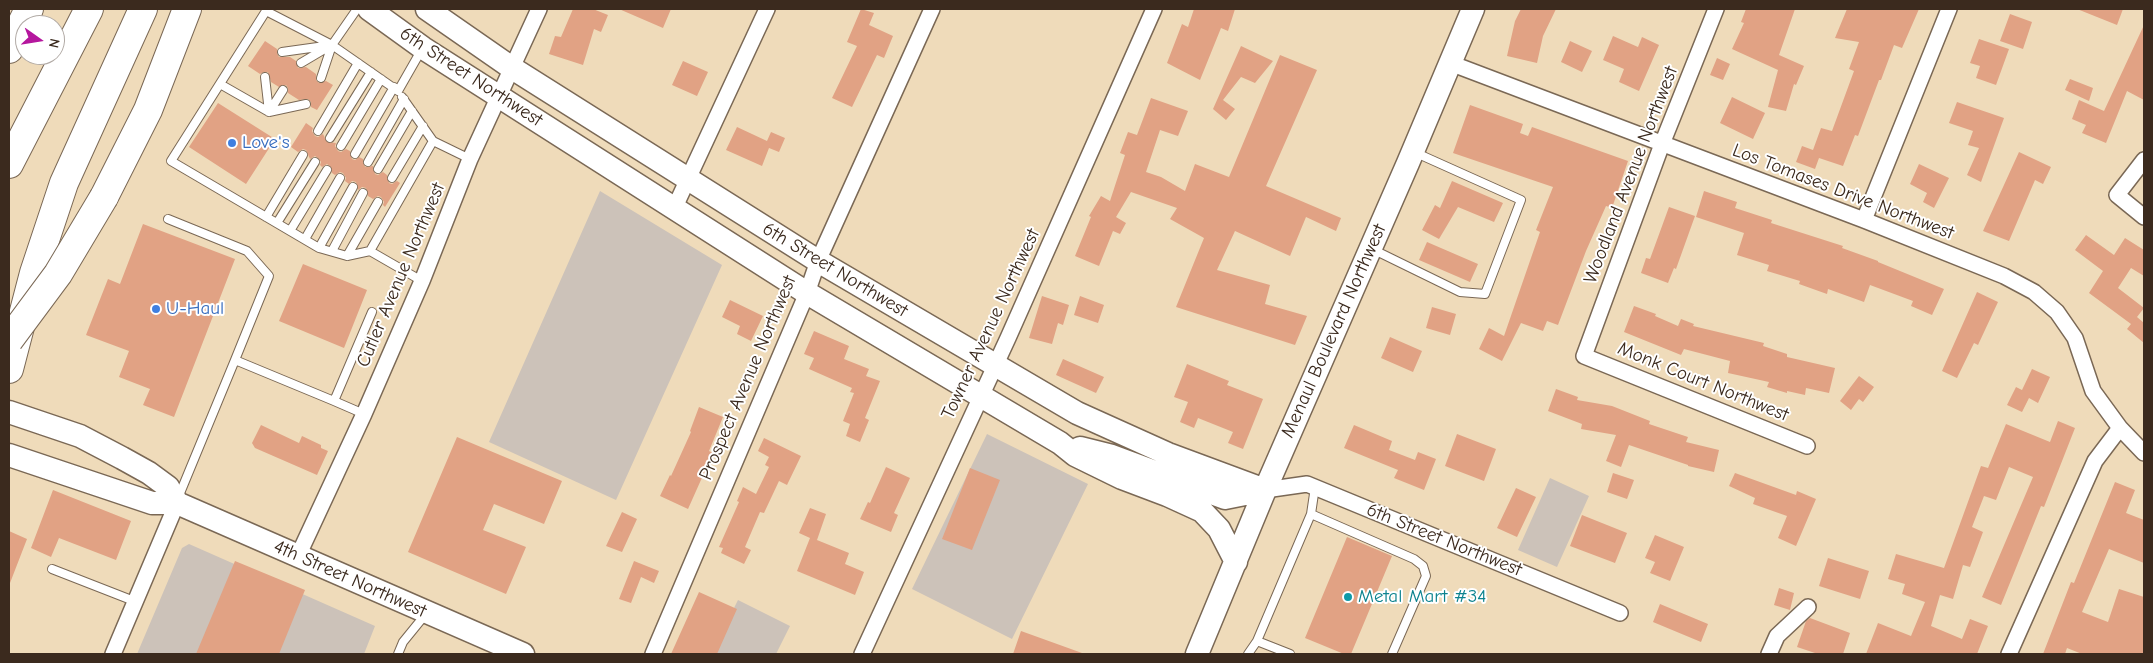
<!DOCTYPE html>
<style>
body{margin:0}
#map{position:relative;width:2153px;height:663px;overflow:hidden;background:#efdbba;font-family:"Comic Neue",sans-serif}
canvas{display:block}
.frame{position:absolute;inset:0;border:10px solid #3b2a1e;pointer-events:none}
.north{position:absolute;left:15px;top:15px;width:50px;height:50px;box-sizing:border-box;background:#fff;border:1px solid #b1aaa5;border-radius:50%;rotate:103deg;font-size:14px;font-weight:700;line-height:20px;text-align:center;color:#3b2a1e}
.north::after{content:'';display:block;margin:auto;width:18px;height:22px;background:#b5179e;clip-path:polygon(50% 0,100% 100%,50% 72%,0 100%)}
</style>
<div id="map">
<canvas width="2153" height="663"></canvas>
<div class="frame"></div>
<div class="north">N</div>
</div>
<script>
const context = document.querySelector('canvas').getContext('2d');
context.lineJoin = 'round';
function paint(path, color) { context.fillStyle = color; context.fill(path, 'evenodd'); }
const poly = rows => new Path2D(rows.map(r => 'M' + r).join(''));
function strokePath(path, color, width, dash) { context.strokeStyle = color; context.lineWidth = width; context.lineCap = dash ? 'butt' : 'round'; context.setLineDash(dash || []); context.stroke(path); }
function label(font, color, halo, rows, align = 'center') {
  context.font = font + ' "Comic Neue",sans-serif'; context.lineWidth = 4; context.setLineDash([]); context.textBaseline = 'middle'; context.strokeStyle = halo; context.fillStyle = color; for (const [text, x, y, turn = 0] of rows) {
    context.save(); context.translate(x, y); context.rotate((+turn || 0) * Math.PI / 180); context.textAlign = isNaN(turn) ? turn : align; if (halo) context.strokeText(text, 0, 0); context.fillText(text, 0, 0); context.restore();
  }
}
paint(poly([
 [600,191,722,265,616,500,489,442],
 [987,434,1088,484,1012,639,912,589],
 [1550,478,1589,496,1557,567,1518,550],
 [189,544,375,626,364,654,137,654,182,548],
 [738,600,790,626,776,654,711,654]
]), '#ccc2b9');
paint(poly([
 [573,9,593,9,608,15,601,32,594,29,583,65,549,54,555,36,561,37],
 [619,9,671,9,663,28],
 [861,9,874,13,869,25,893,36,884,58,877,55,852,107,832,98,857,46,847,42],
 [1194,9,1235,9,1228,31,1221,28,1200,80,1167,63,1182,24,1188,27],
 [1521,9,1556,9,1543,36,1537,63,1507,56,1515,21],
 [1746,9,1795,9,1779,55,1804,66,1796,85,1794,84,1786,111,1768,107,1778,70,1732,49,1744,23,1741,22],
 [1847,9,1919,9,1902,48,1894,45,1881,80,1879,80,1858,136,1855,135,1843,166,1819,158,1815,169,1796,162,1802,146,1813,150,1821,128,1832,131,1854,71,1849,69,1859,42,1835,38],
 [2077,9,2123,9,2117,25],
 [2010,14,2032,22,2023,49,2000,41],
 [2144,25,2144,100,2127,91,2106,143,2082,133,2086,125,2072,119,2079,100,2104,111],
 [1613,36,1638,47,1642,37,1659,45,1639,91,1619,82,1624,69,1603,60],
 [1979,39,2009,49,1996,85,1976,78,1980,66,1970,63],
 [265,41,277,49,277,53,279,57,290,57,296,61,298,68,306,67,316,74,316,80,319,83,326,81,333,85,317,110,311,107,311,102,308,99,299,100,288,93,288,88,286,85,279,87,271,82,268,72,264,72,260,74,248,66],
 [1570,41,1592,51,1582,72,1561,62],
 [1241,46,1273,61,1255,83,1241,77,1223,100,1235,109,1226,120,1213,109],
 [1280,55,1317,70,1266,186,1341,218,1336,231,1306,217,1290,256,1235,231,1217,270,1270,285,1265,304,1307,316,1295,345,1176,307,1204,238,1170,219,1177,208,1131,192,1116,217,1126,223,1120,234,1113,231,1099,266,1075,256,1091,217,1089,216,1101,196,1110,201,1125,155,1120,153,1128,132,1137,135,1151,98,1188,111,1178,136,1160,130,1146,172,1161,177,1185,191,1195,164,1229,177],
 [1717,58,1730,64,1723,80,1710,75],
 [683,61,708,72,697,96,672,85],
 [2070,79,2093,88,2089,101,2065,90],
 [1732,97,1765,113,1753,139,1720,123],
 [1957,102,2004,118,1981,182,1967,175,1979,148,1968,145,1973,131,1949,123],
 [218,103,275,139,246,184,189,147],
 [1470,105,1523,124,1520,133,1528,136,1532,127,1628,161,1612,208,1606,206,1586,251,1558,325,1547,321,1543,331,1521,323,1502,361,1479,349,1489,328,1504,336,1540,232,1536,230,1553,187,1453,153],
 [306,123,313,128,312,131,315,136,318,137,323,134,327,142,336,143,335,146,338,151,341,152,346,149,350,151,352,159,355,160,359,157,363,159,365,167,373,166,375,174,378,175,383,172,387,175,389,183,392,184,397,181,400,183,385,207,383,205,384,202,381,197,378,196,373,199,368,196,366,188,362,187,358,190,356,182,352,181,349,184,345,181,346,178,343,173,340,172,335,175,332,173,330,166,327,164,322,167,320,165,321,162,318,158,315,156,310,159,306,150,303,149,298,152,291,147],
 [737,127,767,141,771,132,785,138,779,152,769,148,762,166,726,150],
 [2019,152,2051,167,2043,184,2035,180,2009,241,1983,231],
 [1919,164,1949,178,1934,208,1923,202,1927,193,1910,184],
 [1452,181,1503,203,1494,222,1458,207,1439,239,1422,230,1435,205,1440,208],
 [1704,191,1737,202,1735,208,1772,220,1771,223,1843,246,1842,248,1878,261,1878,262,1944,289,1932,315,1911,306,1913,301,1870,285,1864,302,1828,289,1827,294,1799,284,1800,281,1767,271,1769,265,1737,255,1744,233,1696,217],
 [1669,207,1695,216,1676,269,1674,268,1668,283,1641,273,1646,258,1650,259],
 [143,224,235,259,174,417,143,405,150,389,119,377,129,351,86,335,108,279,120,284],
 [2086,235,2114,255,2125,238,2144,250,2144,276,2131,268,2118,288,2144,308,2137,317,2144,323,2144,343,2127,329,2131,324,2089,293,2103,271,2075,250],
 [1427,242,1478,264,1470,282,1419,260],
 [303,264,367,290,344,348,279,321],
 [1977,292,1998,302,1978,345,1974,343,1957,378,1942,371],
 [1042,296,1069,305,1063,325,1058,323,1052,344,1029,338],
 [1080,296,1104,305,1098,323,1074,315],
 [730,300,763,316,751,341,737,334,740,326,722,317],
 [1634,306,1656,314,1655,316,1678,326,1681,319,1694,324,1693,326,1764,343,1763,346,1787,354,1787,357,1835,368,1829,393,1806,388,1805,395,1787,391,1787,393,1767,387,1769,382,1728,373,1730,361,1684,349,1681,355,1624,332],
 [1432,307,1456,314,1450,335,1426,328],
 [814,331,849,346,844,359,869,369,866,376,880,381,865,418,869,420,860,442,846,436,850,424,843,421,854,393,850,392,852,388,809,369,814,358,804,354],
 [1390,337,1422,351,1413,372,1381,358],
 [1063,359,1104,377,1096,393,1056,375],
 [1187,364,1229,381,1227,385,1263,399,1243,449,1228,443,1233,432,1198,418,1194,428,1180,422,1188,402,1174,397],
 [2032,369,2050,377,2038,403,2029,398,2022,412,2007,405,2016,387,2022,390],
 [1859,376,1874,387,1863,402,1859,399,1851,410,1840,401],
 [1556,389,1578,397,1577,400,1612,406,1650,421,1649,424,1688,437,1686,442,1719,450,1714,472,1688,466,1688,465,1629,445,1621,467,1606,461,1616,435,1581,429,1582,424,1548,411],
 [699,407,723,417,709,451,713,453,688,509,660,496,670,475,671,476,691,432,690,431],
 [2058,421,2075,428,2044,507,2041,506,2001,605,1982,597,2033,477,2009,467,1996,500,1984,496,1972,527,1983,532,1970,567,1963,565,1953,599,1940,595,1931,626,1962,639,1970,619,1988,626,1977,654,1866,654,1878,623,1911,636,1925,602,1902,594,1905,584,1888,579,1896,554,1944,568,1981,466,1988,468,2006,424,2050,442],
 [261,425,299,443,302,436,321,445,321,448,328,451,317,475,255,448,252,443],
 [1354,425,1392,441,1389,450,1415,460,1418,452,1436,459,1424,490,1394,478,1398,470,1344,448],
 [1457,434,1496,449,1484,481,1445,466],
 [457,437,562,481,544,524,494,504,483,530,526,547,506,594,408,552],
 [764,438,801,456,787,485,779,481,764,513,760,512,745,547,751,550,744,564,721,553,723,548,719,547,739,502,737,501,743,487,756,494,769,467,765,465,769,457,758,451],
 [886,467,910,478,894,513,898,515,891,532,860,519,868,502,870,503],
 [970,468,1000,480,972,550,942,539],
 [1613,473,1634,480,1627,499,1607,492],
 [1735,473,1796,495,1797,491,1816,499,1796,546,1778,538,1787,516,1753,504,1755,498,1729,486],
 [2115,482,2135,490,2126,513,2144,520,2144,563,2109,549,2082,612,2108,622,2119,589,2144,597,2144,654,2082,654,2067,648,2065,654,2043,654,2071,582,2074,583],
 [1516,488,1536,497,1517,537,1497,528],
 [53,490,131,521,116,560,59,538,51,557,31,548],
 [810,508,826,514,817,540,812,538,849,553,845,564,864,572,855,595,797,571,810,538,799,533],
 [622,512,637,519,622,552,606,546],
 [1582,515,1627,533,1615,563,1570,546],
 [9,531,27,539,10,583,9,583],
 [1655,535,1684,547,1670,581,1650,573,1655,562,1645,558],
 [1347,537,1392,556,1351,654,1344,654,1305,638],
 [1828,558,1869,571,1860,599,1819,586],
 [235,561,305,590,279,654,196,654],
 [634,561,659,571,654,583,641,577,631,603,619,599],
 [1779,588,1794,593,1790,610,1774,605],
 [699,592,737,609,717,654,671,654],
 [1660,604,1708,624,1701,642,1653,622],
 [1810,618,1850,633,1843,654,1818,654,1797,647,1806,621],
 [1021,631,1082,653,1081,654,1013,654]
]), '#e1a284');
const lane = poly([
 [357,9,332,45,398,91,422,49],
 [332,45,266,11,171,161,319,248,347,256,370,251],
 [282,52,332,45],
 [301,63,328,47],
 [265,77,269,112],
 [321,78,332,45],
 [220,84,269,112,306,104],
 [402,97,433,141],
 [269,112,283,90],
 [318,131,358,63],
 [330,138,371,72],
 [341,146,381,79],
 [355,154,394,87],
 [368,162,404,99],
 [378,169,412,111],
 [392,178,423,126],
 [266,217,303,155],
 [168,219,247,251,269,276,235,360],
 [277,223,315,162],
 [290,231,327,170],
 [305,239,340,178],
 [319,248,353,187],
 [1372,249,1460,292,1485,294,1521,200,1414,152],
 [332,251,363,193],
 [347,256,378,202],
 [422,281,370,251,433,141,470,159],
 [334,401,364,414],
 [178,498,235,360,334,401,372,312],
 [1311,514,1414,559,1423,566,1426,576,1392,654],
 [52,569,134,601],
 [1257,641,1290,654],
 [398,654,403,642,425,615],
 [1248,654,1257,641,1311,514,1315,487]
]);
const street = poly([
 [1716,9,1662,144,1584,356,1807,446],
 [1450,63,1864,220,2004,276,2034,292,2057,312,2075,338,2093,391,2120,428,2144,453],
 [2144,160,2117,195,2144,217],
 [674,209,767,9],
 [1864,220,1949,9],
 [1265,490,1307,484,1620,613],
 [298,556,364,414,422,281,470,159,539,9],
 [113,654,177,503],
 [653,654,807,293,818,261,932,9],
 [862,654,1008,338,1154,9],
 [1769,654,1777,636,1808,607],
 [2009,654,2095,461,2120,428]
]);
const secondary = poly([
 [369,9,423,48,807,293,1060,443,1075,455,1122,478,1167,495,1202,511,1219,529,1236,562],
 [427,9,512,68,818,261,1077,413,1168,454,1265,490],
 [9,412,80,436,122,458,149,473,168,487,177,503],
 [1080,448,1112,456,1225,498,1265,490],
 [9,455,152,503,177,503,523,654],
 [1197,654,1265,490,1408,163,1473,9]
]);
const highway = poly([
 [9,49,29,9],
 [9,164,89,9],
 [104,197,148,110,187,9],
 [9,369,34,273,64,183,143,9]
]);
strokePath(lane, '#7a6855', 10);
strokePath(street, '#7a6855', 18);
strokePath(secondary, '#7a6855', 25);
strokePath(highway, '#7a6855', 30);
strokePath(lane, '#fff', 8);
strokePath(street, '#fff', 15);
strokePath(secondary, '#fff', 22);
strokePath(highway, '#fff', 28);
const highwayBridge = poly([
 [9,340,58,274,104,197]
]);
strokePath(highwayBridge, '#7a6855', 30, []);
strokePath(highwayBridge, '#fff', 28);
for (const [x, y, r, color] of [
 [232,143,5,"#3f7fe0"],
 [156,309,5,"#3f7fe0"],
 [1348,597,5,"#0f9aa8"]
]) { const dot = new Path2D(); dot.arc(x, y, r, 0, 2 * Math.PI); context.fillStyle = color; context.fill(dot); strokePath(dot, '#fff', 2); }
label('19px', '#3b2a1e', '#fff', [
 ["6th Street Northwest",471,77,33],
 ["Woodland Avenue Northwest",1631,175,-69],
 ["Los Tomases Drive Northwest",1843,192,21],
 ["6th Street Northwest",835,270,31],
 ["Cutler Avenue Northwest",401,275,-67],
 ["Towner Avenue Northwest",991,324,-65],
 ["Menaul Boulevard Northwest",1334,331,-66],
 ["Prospect Avenue Northwest",748,378,-67],
 ["Monk Court Northwest",1703,382,22],
 ["6th Street Northwest",1444,540,22],
 ["4th Street Northwest",350,579,24]
]);
label('19px', '#366cbe', '#fff', [
 ["Love's",242,143],
 ["U-Haul",166,309]
], 'left');
label('19px', '#0d838f', '#fff', [
 ["Metal Mart #34",1358,597]
], 'left');
</script>
